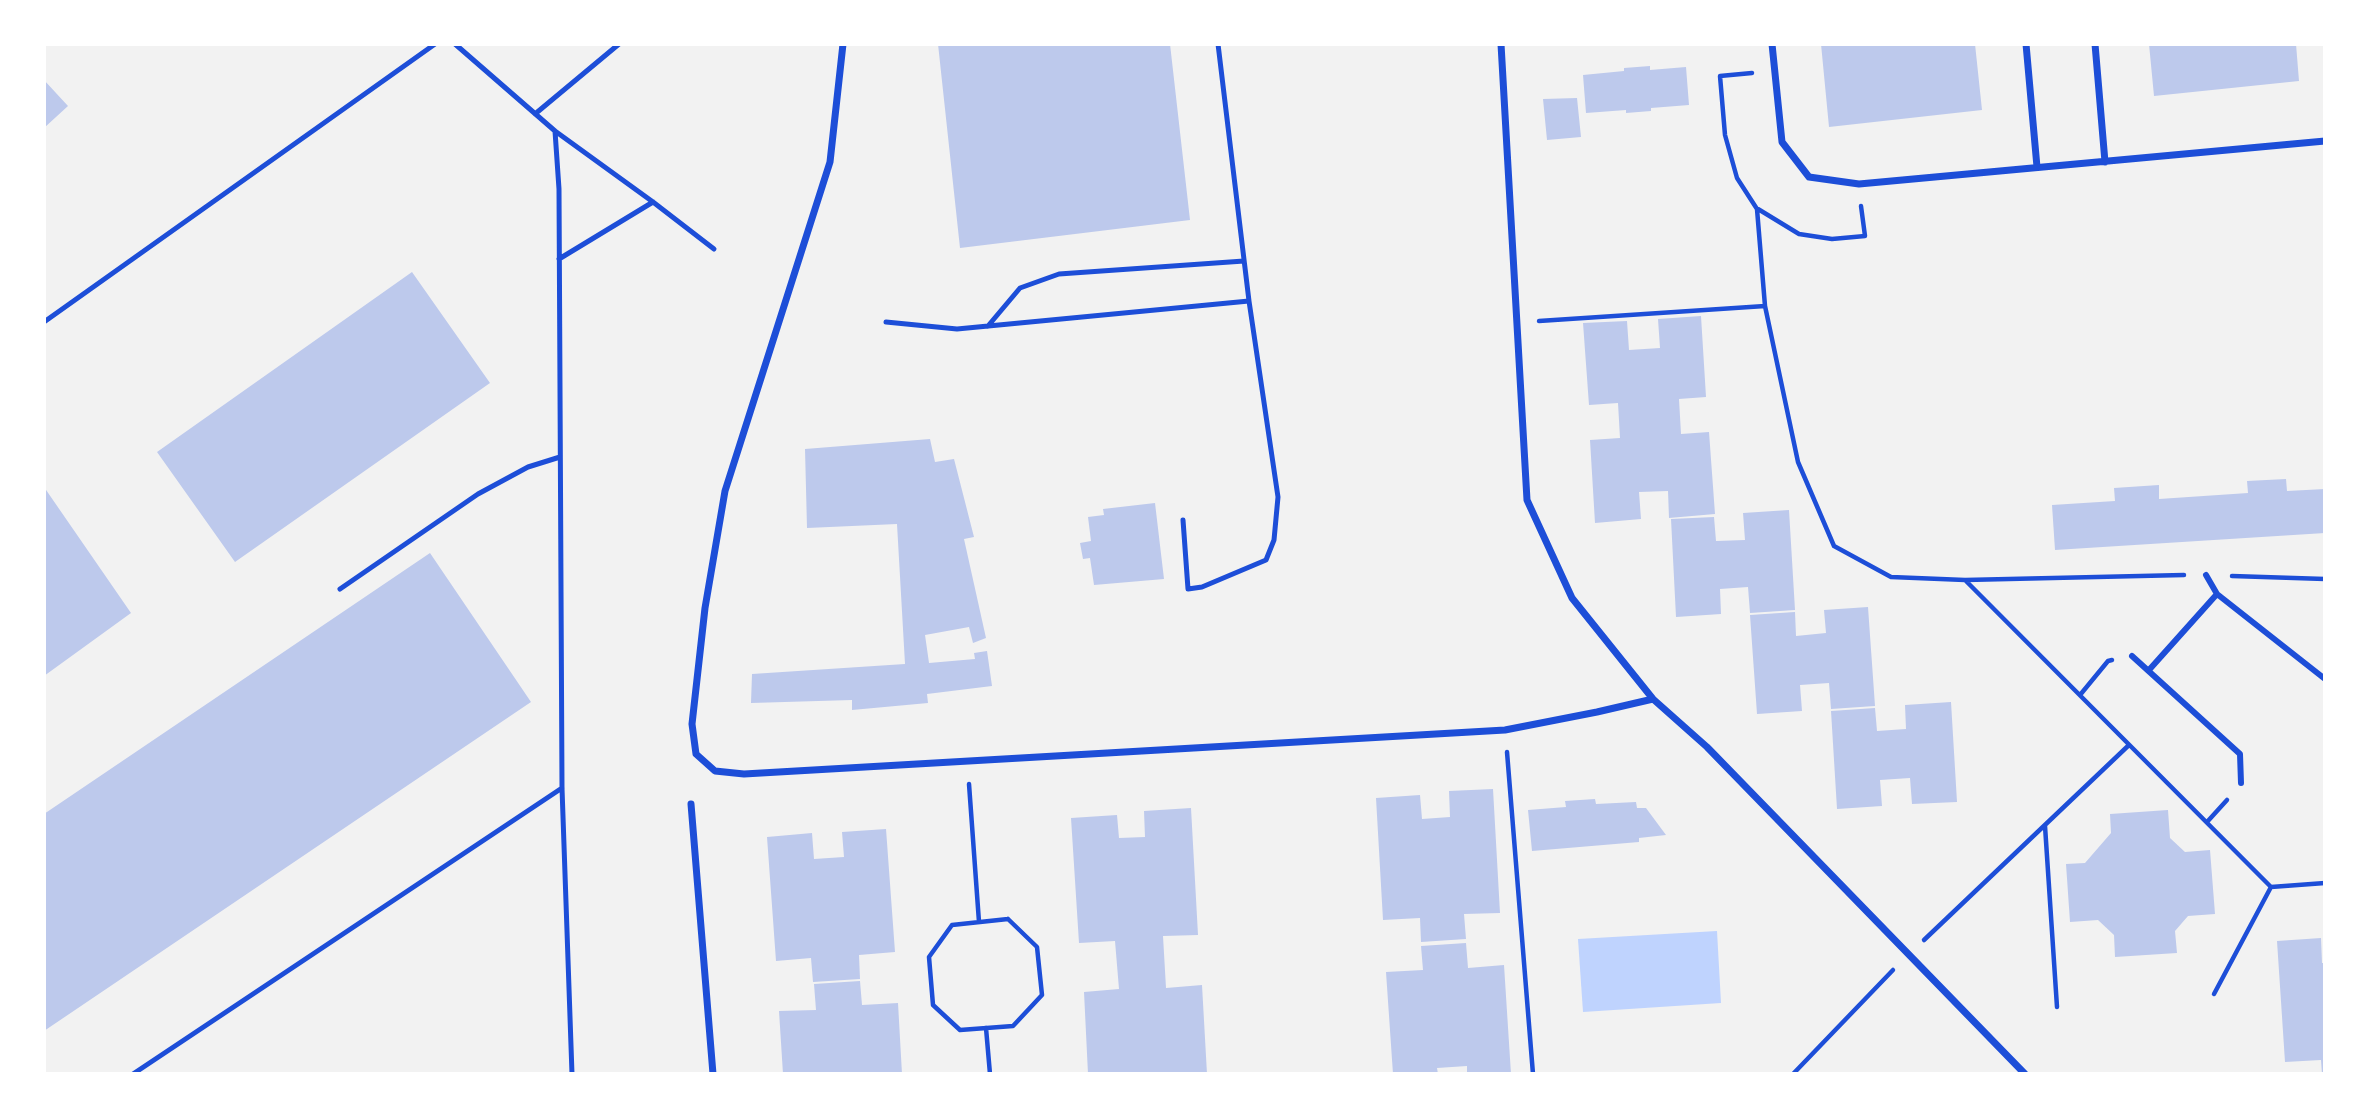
<!DOCTYPE html>
<style>
body{margin:0}
#map{position:relative;width:2369px;height:1118px;overflow:hidden;background:#f2f2f2;font-family:Quicksand,sans-serif}
canvas{display:block}
.frame{position:absolute;inset:0;border:46px solid #fff;pointer-events:none}
</style>
<div id="map">
<canvas width="2369" height="1118"></canvas>
<div class="frame"></div>
</div>
<script>
const context = document.querySelector('canvas').getContext('2d');
context.lineJoin = 'round';
function paint(path, color) { context.fillStyle = color; context.fill(path, 'evenodd'); }
const poly = rows => new Path2D(rows.map(r => 'M' + r).join(''));
function strokePath(path, color, width, dash) { context.strokeStyle = color; context.lineWidth = width; context.lineCap = dash ? 'butt' : 'round'; context.setLineDash(dash || []); context.stroke(path); }
paint(poly([
 [1717,931,1721,1003,1583,1012,1578,939]
]), '#bfd3fe');
paint(poly([
 [938,44,1170,44,1190,220,960,248],
 [1821,44,1975,44,1982,110,1829,127],
 [2149,44,2296,44,2299,81,2154,96],
 [1650,66,1650,70,1686,67,1689,105,1651,108,1651,111,1626,113,1626,110,1586,113,1583,75,1624,71,1624,68],
 [44,80,68,106,44,128],
 [1577,98,1581,137,1547,140,1543,99],
 [412,272,490,383,235,562,157,452],
 [1701,316,1706,397,1679,399,1681,434,1709,432,1715,514,1669,518,1668,491,1639,492,1641,519,1595,523,1590,440,1620,438,1618,403,1589,405,1583,323,1627,321,1629,350,1660,348,1658,319],
 [930,439,935,462,954,459,974,537,964,539,986,638,973,643,969,627,925,635,929,663,975,659,974,653,987,651,992,686,927,694,928,703,852,710,852,700,751,703,752,674,905,664,897,524,807,528,805,449],
 [2286,479,2287,491,2325,489,2325,533,2055,550,2052,505,2115,501,2114,488,2159,485,2159,499,2248,493,2247,481],
 [44,487,131,613,44,676],
 [1155,503,1164,579,1094,585,1090,558,1083,559,1080,543,1091,541,1088,517,1104,515,1103,509],
 [1789,510,1795,610,1750,613,1748,587,1720,589,1721,614,1676,617,1671,519,1714,517,1716,541,1745,540,1743,513],
 [430,553,531,702,44,1031,44,814],
 [1868,607,1875,706,1831,709,1829,683,1800,685,1802,711,1757,714,1750,615,1795,612,1796,636,1826,633,1824,610],
 [1951,702,1957,802,1912,804,1910,778,1880,780,1882,806,1837,809,1831,711,1875,708,1877,731,1906,729,1905,705],
 [1493,789,1500,913,1464,914,1466,939,1421,942,1420,918,1383,920,1376,798,1420,795,1422,819,1450,817,1449,791],
 [1595,799,1596,804,1636,802,1637,808,1646,808,1666,835,1639,838,1639,842,1532,851,1528,810,1566,807,1565,801],
 [1191,808,1198,935,1163,936,1166,988,1202,985,1207,1074,1088,1074,1084,992,1119,989,1115,941,1079,943,1071,818,1117,815,1119,838,1145,837,1144,811],
 [2168,810,2170,838,2185,852,2210,850,2215,914,2188,916,2175,931,2177,953,2115,957,2114,935,2098,920,2070,922,2066,864,2085,863,2111,833,2110,814],
 [886,829,895,952,859,955,860,979,813,982,811,958,776,961,767,837,812,833,814,859,844,857,842,832],
 [2321,938,2322,963,2325,963,2325,1074,2322,1074,2321,1060,2285,1062,2277,941],
 [1466,943,1468,968,1504,965,1511,1074,1467,1074,1467,1066,1437,1068,1438,1074,1393,1074,1386,972,1423,970,1421,946],
 [860,981,862,1005,898,1003,902,1074,783,1074,779,1011,816,1010,814,984]
]), '#bdc9ec');
strokePath(poly([
 [1758,209,1799,234,1832,239,1865,236,1861,206],
 [1765,306,1798,462,1834,546,1891,577,1965,580,2184,575],
 [1539,321,1765,306,1757,209,1737,178,1725,135,1720,76,1752,73],
 [2232,576,2325,579],
 [1966,581,2271,887,2325,883],
 [2080,695,2108,661,2112,660],
 [1507,752,1533,1074],
 [969,784,979,922],
 [2207,822,2227,800],
 [2045,826,2057,1007],
 [1008,919,1037,947,1042,995,1013,1026,960,1030,933,1005,929,957,952,925,1008,919],
 [1924,940,2129,745],
 [2214,994,2271,887],
 [986,1028,990,1074],
 [1793,1074,1893,970]
]), '#1d4ed8', 4.5);
strokePath(poly([
 [455,44,555,131,559,189,562,788,572,1074],
 [535,114,619,44],
 [555,131,653,202,714,249],
 [559,259,653,202],
 [44,322,435,44],
 [886,322,957,329,1249,301],
 [988,326,1020,288,1059,274,1244,261],
 [1183,520,1188,589,1202,587,1266,560,1274,540,1278,497,1249,301,1218,44],
 [340,589,478,494,528,467,560,457],
 [133,1074,562,788]
]), '#1d4ed8', 5);
strokePath(poly([
 [2206,575,2217,594],
 [2132,656,2240,754,2241,783],
 [2149,670,2217,594,2325,679]
]), '#1d4ed8', 6);
strokePath(poly([
 [843,44,830,162,725,491,705,608,692,724,696,754,715,771,744,774,1505,730,1597,712,1653,699],
 [1501,44,1527,500,1572,598,1653,699,1707,747,2025,1074],
 [1772,44,1782,142,1809,177,1859,184,2325,141],
 [2026,44,2037,167],
 [2095,44,2105,162],
 [691,804,713,1074]
]), '#1d4ed8', 7);
</script>
